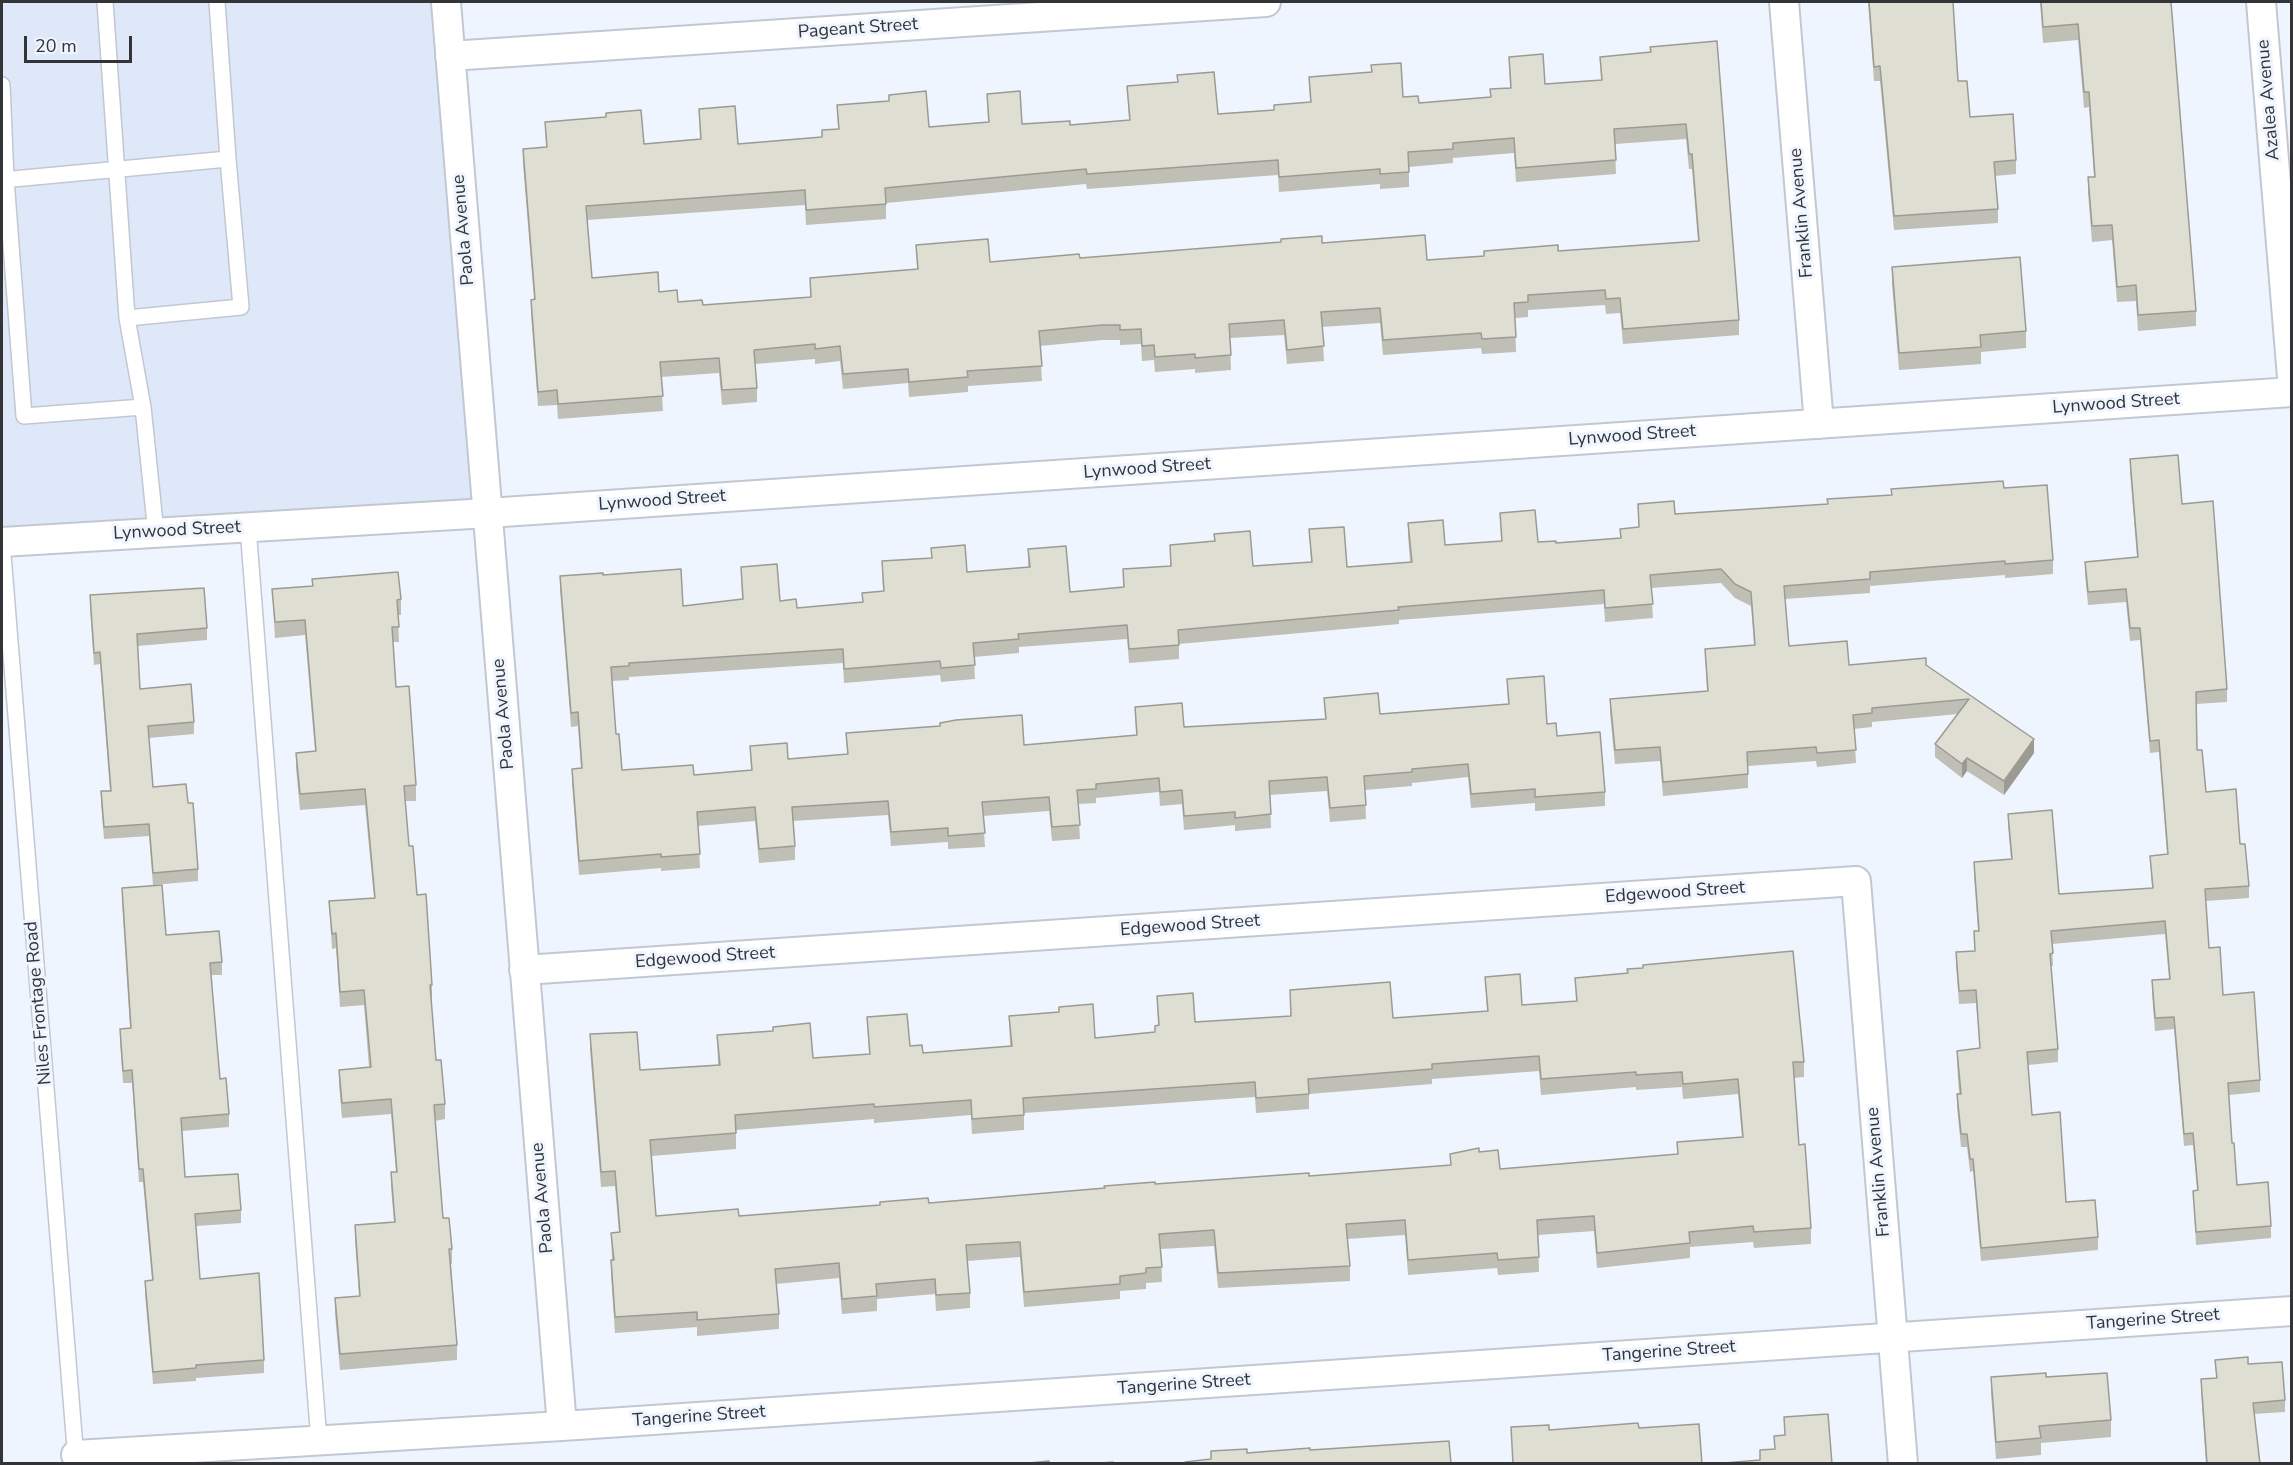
<!DOCTYPE html>
<style>
body{margin:0}
#map{position:relative;width:2293px;height:1465px;overflow:hidden;background:#eff5ff;font-family:"Nunito Sans",sans-serif}
canvas{display:block}
.frame{position:absolute;inset:0;border:3px solid #323438;pointer-events:none}
.scale{position:absolute;left:24px;top:36px;width:108px;height:27px;box-sizing:border-box;border:3px solid #323438;border-top:0;padding-left:8px;font-size:18px;line-height:21px;white-space:nowrap;color:#323438;-webkit-text-stroke:4px #eff5ff;paint-order:stroke}
</style>
<div id="map">
<canvas width="2293" height="1465"></canvas>
<div class="frame"></div>
<div class="scale">20 m</div>
</div>
<script>
const context = document.querySelector('canvas').getContext('2d');
context.lineJoin = 'round';
function paint(path, color) { context.fillStyle = color; context.fill(path, 'evenodd'); }
const poly = rows => new Path2D(rows.map(r => 'M' + r).join(''));
function strokePath(path, color, width, dash) { context.strokeStyle = color; context.lineWidth = width; context.lineCap = dash ? 'butt' : 'round'; context.setLineDash(dash || []); context.stroke(path); }
function label(font, color, halo, rows, align = 'center') {
  context.font = font + ' "Nunito Sans",sans-serif'; context.lineWidth = 6; context.setLineDash([]); context.textBaseline = 'middle'; context.strokeStyle = halo; context.fillStyle = color; for (const [text, x, y, turn = 0] of rows) {
    context.save(); context.translate(x, y); context.rotate((+turn || 0) * Math.PI / 180); context.textAlign = isNaN(turn) ? turn : align; if (halo) context.strokeText(text, 0, 0); context.fillText(text, 0, 0); context.restore();
  }
}
paint(poly([
 [2,2,433,2,474,499,2,530]
]), '#dfe8f9');
const lane = poly([
 [217,2,228,159],
 [2,85,6,179,24,416,143,407,127,318,105,2],
 [2,180,228,159,241,307,127,318],
 [143,407,156,533],
 [248,527,319,1441],
 [2,542,76,1460]
]);
const street = poly([
 [446,2,562,1426],
 [1784,2,1819,424],
 [2261,2,2292,377],
 [450,56,1266,2],
 [2,542,488,513,2292,392],
 [524,970,1856,881,1903,1464],
 [76,1455,562,1426,2292,1311]
]);
strokePath(lane, '#c2c8d2', 18);
strokePath(street, '#c2c8d2', 32);
strokePath(lane, '#fff', 15);
strokePath(street, '#fff', 28);
paint(poly([
 [1868,2,1958,81,1970,117,2016,160,2016,174,1995,176,1998,209,1998,223,1894,230,1880,81,1874,81],
 [2040,2,2171,2,2196,311,2196,326,2138,331,2136,301,2117,302,2112,240,2092,242,2088,193,2088,177,2094,177,2089,107,2084,108,2078,40,2043,43],
 [1717,41,1739,320,1739,335,1623,344,1620,313,1606,314,1605,305,1528,310,1528,317,1515,318,1516,352,1482,354,1481,348,1383,355,1380,323,1322,327,1324,361,1287,364,1284,335,1230,338,1231,370,1195,373,1195,369,1155,372,1154,360,1142,361,1141,344,1120,345,1120,340,1102,340,1040,346,1042,381,968,386,968,392,909,397,908,383,843,389,840,361,815,364,815,359,755,364,757,388,757,402,722,405,719,373,661,377,663,411,558,419,557,405,538,406,531,314,531,300,534,299,523,164,523,149,546,147,545,122,644,144,700,139,699,109,738,144,822,137,822,130,838,129,837,105,889,101,889,95,929,127,988,122,987,94,1022,124,1070,125,1129,120,1127,86,1177,82,1177,75,1218,114,1274,110,1310,102,1309,77,1371,72,1371,65,1403,97,1419,103,1490,97,1490,89,1510,88,1509,57,1545,84,1601,80,1600,57,1650,52],
 [1686,139,1689,169,1692,169,1698,241,1427,260,1322,243,1080,258,990,262,916,245,917,269,810,278,810,297,703,305,678,302,659,292,592,278,587,220,805,205,806,225,886,219,886,203,1086,184,1087,189,1278,175,1279,192,1380,184,1380,189,1409,187,1409,167,1453,163,1453,158,1514,153,1516,182,1616,174,1615,144],
 [1892,267,2026,331,2026,348,1981,352,1981,364,1899,370,1892,284],
 [2130,459,2182,504,2227,689,2227,702,2196,704,2197,750,2206,792,2240,844,2249,886,2249,898,2206,901,2209,948,2223,995,2260,1080,2260,1092,2229,1095,2232,1143,2237,1185,2271,1226,2271,1238,2196,1245,2193,1191,2197,1190,2193,1145,2184,1146,2174,1029,2155,1031,2152,993,2152,980,2169,979,2165,934,2052,944,2053,966,2051,966,2058,1049,2058,1062,2028,1065,2032,1115,2066,1202,2098,1237,2098,1250,1981,1261,1973,1171,1970,1172,1967,1147,1961,1147,1957,1107,1957,1094,1959,1094,1957,1063,1957,1051,1980,1049,1976,1003,1959,1004,1956,965,1956,952,1975,951,1974,931,1978,931,1974,875,1974,862,2011,859,2008,826,2008,814,2059,894,2152,888,2150,856,2167,854,2159,752,2150,753,2140,640,2130,641,2126,602,2088,605,2085,574,2085,562,2137,557,2130,472],
 [2004,488,2053,560,2053,574,2005,578,2005,575,1870,586,1870,593,1785,599,1789,646,1849,665,1926,665,2034,753,2004,795,1967,771,1962,778,1935,757,1935,744,1958,714,1872,722,1872,727,1854,729,1856,763,1817,767,1816,761,1748,766,1748,788,1663,796,1660,761,1615,764,1610,713,1610,699,1707,691,1705,649,1754,645,1751,606,1735,598,1721,583,1651,588,1653,618,1605,622,1604,604,1399,620,1399,624,1179,644,1179,659,1129,663,1127,639,1019,647,1019,653,974,657,975,679,941,682,940,675,844,683,843,663,629,677,629,680,612,681,616,734,622,770,694,775,751,770,750,746,788,759,847,754,846,733,1024,745,1136,735,1135,707,1184,727,1325,719,1324,698,1380,714,1508,704,1507,679,1547,724,1605,792,1605,806,1535,811,1535,803,1471,808,1468,777,1412,783,1412,786,1365,790,1366,819,1330,822,1327,791,1270,795,1271,828,1235,831,1235,825,1184,830,1182,804,1160,806,1159,792,1096,798,1096,803,1078,804,1080,839,1052,841,1049,811,983,816,985,847,948,849,948,842,891,846,888,815,793,821,795,846,795,860,759,863,755,821,698,826,700,868,661,871,661,868,579,875,572,783,572,769,581,768,578,726,571,727,560,590,560,576,603,575,683,606,742,599,741,567,780,601,797,608,862,602,862,593,883,591,882,561,931,558,931,548,967,572,1028,567,1028,549,1070,592,1123,587,1123,569,1170,566,1170,545,1214,541,1214,534,1253,566,1311,562,1309,529,1347,567,1410,562,1408,536,1408,523,1445,545,1501,541,1500,513,1538,542,1556,543,1620,538,1620,529,1639,528,1638,504,1675,514,1827,504,1891,495,1891,489],
 [272,589,401,599,401,615,398,615,399,642,393,642,396,687,416,785,416,801,405,801,409,846,432,985,432,1000,431,1000,436,1060,445,1104,445,1119,435,1121,443,1218,452,1249,452,1264,451,1264,457,1345,457,1360,340,1370,335,1314,335,1298,359,1296,355,1241,355,1225,394,1222,391,1187,391,1172,396,1172,391,1114,342,1118,339,1085,339,1070,369,1067,364,1005,340,1007,336,948,332,949,329,901,374,898,365,805,300,810,296,768,296,753,315,751,305,635,275,638],
 [90,595,207,628,207,640,137,646,140,689,194,722,194,734,149,738,153,787,188,803,198,869,198,881,153,885,149,836,104,839,101,803,101,791,110,791,100,664,94,665,90,607],
 [122,888,166,935,222,962,222,975,211,975,220,1079,229,1114,229,1127,182,1131,185,1177,241,1210,241,1223,196,1226,200,1279,264,1360,264,1373,196,1378,196,1381,153,1384,145,1294,145,1281,152,1280,143,1182,139,1182,132,1083,123,1083,120,1041,120,1029,130,1028,122,901],
 [1485,977,1522,1005,1576,1001,1575,978,1804,1062,1804,1077,1794,1078,1799,1145,1811,1228,1811,1244,1754,1248,1753,1242,1690,1247,1690,1258,1597,1268,1594,1231,1538,1235,1539,1272,1498,1275,1497,1268,1408,1275,1405,1235,1347,1239,1350,1266,1350,1281,1218,1288,1214,1246,1161,1249,1162,1282,1146,1283,1146,1289,1120,1291,1120,1299,1024,1307,1020,1257,967,1261,970,1293,970,1308,936,1311,935,1294,877,1299,877,1311,842,1314,839,1278,776,1284,779,1314,779,1329,697,1336,697,1327,615,1333,611,1275,611,1260,612,1260,611,1233,619,1233,615,1186,601,1187,590,1050,590,1034,640,1070,718,1065,717,1035,813,1058,869,1055,867,1017,910,1046,923,1053,1010,1046,1009,1016,1095,1038,1155,1032,1155,1026,1158,1026,1157,996,1195,1022,1290,1016,1290,990,1393,1018,1487,1011],
 [1539,1071,1541,1095,1636,1087,1636,1090,1682,1087,1683,1099,1738,1094,1742,1137,1677,1142,1677,1154,1500,1169,1479,1152,1450,1154,1450,1166,1309,1176,1155,1184,929,1203,739,1216,656,1216,652,1156,736,1149,736,1130,874,1119,874,1123,971,1115,972,1134,1024,1130,1024,1113,1255,1097,1256,1113,1309,1109,1309,1094,1432,1084,1432,1079],
 [2215,1360,2248,1364,2285,1400,2285,1412,2254,1414,2260,1464,2206,1464,2201,1391,2201,1379,2216,1378],
 [1991,1377,2046,1377,2111,1420,2111,1437,2041,1443,2041,1455,1996,1459,1991,1394]
]), '#bfbfb5');
paint(poly([
 [2034,739,2034,753,2004,795,2004,781],
 [1967,758,1967,771,1962,778,1962,764]
]), '#9b9b94');
const building = poly([
 [1869,2,1953,2,1958,81,1967,81,1970,117,2013,114,2016,160,1994,162,1998,209,1894,216,1880,66,1874,67,1869,2],
 [2041,2,2171,2,2196,311,2138,315,2136,285,2117,287,2112,225,2092,226,2088,177,2095,177,2089,92,2084,92,2078,24,2043,27,2041,2],
 [1717,41,1739,320,1623,329,1620,298,1606,299,1605,290,1528,295,1528,302,1514,303,1516,337,1482,339,1481,333,1383,340,1380,308,1321,312,1324,346,1287,350,1284,320,1229,324,1231,355,1195,358,1195,354,1155,357,1154,345,1142,346,1141,329,1120,330,1120,325,1102,325,1039,331,1042,366,967,371,968,377,909,382,908,369,843,374,840,346,815,349,815,344,754,350,757,388,722,390,719,358,660,362,663,396,558,404,557,390,538,392,531,300,535,299,523,149,547,147,545,122,606,117,606,113,641,110,644,144,701,139,699,109,735,106,738,144,822,137,822,130,839,129,837,105,889,101,889,95,926,91,929,127,989,122,987,94,1020,91,1022,124,1070,121,1070,125,1130,120,1127,86,1178,82,1177,75,1214,72,1218,114,1274,110,1274,105,1311,102,1309,77,1372,72,1371,65,1401,63,1403,97,1418,96,1419,103,1491,97,1490,89,1511,88,1509,57,1543,54,1545,84,1602,80,1600,57,1651,52,1650,47,1717,41],
 [1686,124,1689,154,1692,154,1699,241,1558,251,1558,245,1484,251,1484,256,1427,260,1425,235,1322,243,1322,236,1281,239,1281,242,1080,258,1079,254,990,262,988,239,916,245,918,269,810,278,811,297,703,305,702,300,678,302,677,290,659,292,658,272,592,278,586,206,805,190,806,210,886,204,885,188,1086,169,1087,174,1278,160,1279,177,1380,169,1380,174,1409,172,1408,152,1453,149,1453,143,1514,138,1516,168,1616,160,1614,129,1686,124],
 [2020,257,2026,331,1980,335,1981,347,1899,353,1892,267,2020,257],
 [2178,455,2182,504,2213,501,2227,689,2196,692,2197,750,2202,750,2206,792,2236,789,2240,844,2245,844,2249,886,2205,889,2209,948,2220,947,2223,995,2254,992,2260,1080,2228,1083,2232,1143,2234,1143,2237,1185,2268,1182,2271,1226,2196,1232,2193,1191,2198,1190,2193,1133,2184,1134,2174,1017,2155,1018,2152,980,2170,979,2165,921,2051,931,2053,953,2050,954,2058,1049,2027,1052,2032,1115,2060,1112,2066,1202,2095,1200,2098,1237,1981,1248,1973,1159,1970,1159,1967,1134,1961,1134,1957,1094,1961,1094,1957,1051,1980,1048,1976,990,1959,991,1956,952,1975,951,1974,931,1979,931,1974,862,2012,859,2008,814,2052,810,2059,894,2153,888,2150,856,2168,854,2159,740,2150,741,2140,628,2130,628,2126,589,2088,592,2085,562,2138,557,2130,459,2178,455],
 [2003,481,2004,488,2047,485,2053,560,2005,564,2005,561,1870,572,1870,579,1784,586,1789,646,1847,641,1849,665,1926,658,1926,665,2034,739,2004,781,1967,758,1962,764,1935,744,1969,699,1872,708,1872,713,1853,715,1856,750,1817,753,1816,747,1747,752,1748,774,1663,782,1660,747,1615,750,1610,699,1708,691,1705,649,1755,645,1751,592,1735,584,1721,569,1650,575,1653,604,1605,608,1604,590,1398,607,1399,610,1178,630,1179,645,1129,649,1127,625,1018,634,1019,639,973,643,975,665,941,668,940,661,844,669,843,649,629,663,629,666,611,667,616,734,619,734,622,770,693,765,694,775,752,770,750,746,787,743,788,759,848,754,846,733,940,726,940,723,956,720,1022,715,1024,745,1137,735,1135,707,1182,703,1184,727,1326,719,1324,698,1378,693,1380,714,1509,704,1507,679,1544,676,1547,724,1556,723,1557,736,1600,732,1605,792,1535,797,1535,789,1471,794,1468,764,1412,769,1412,772,1364,776,1366,805,1330,808,1327,777,1269,781,1271,814,1235,818,1235,812,1184,816,1182,790,1160,792,1159,778,1096,784,1096,789,1077,790,1080,825,1052,827,1049,797,982,802,985,833,948,836,948,828,891,832,888,801,792,807,795,846,759,849,755,807,697,812,700,854,661,857,661,854,579,861,572,769,582,768,578,712,571,713,560,576,603,573,603,575,681,569,683,606,743,599,741,567,777,564,780,601,796,599,797,608,863,602,862,593,884,591,882,561,932,558,931,548,965,545,967,572,1030,567,1028,549,1066,546,1070,592,1124,587,1123,569,1171,566,1170,545,1215,541,1214,534,1250,531,1253,566,1312,562,1309,529,1344,527,1347,567,1412,562,1408,523,1443,520,1445,545,1502,541,1500,513,1535,510,1538,542,1556,541,1556,543,1621,538,1620,529,1639,527,1638,504,1674,501,1675,514,1828,504,1827,499,1892,495,1891,489,2003,481],
 [398,572,401,599,397,600,399,627,392,627,396,687,409,686,416,785,404,786,409,846,413,846,417,895,426,894,432,985,430,985,436,1060,441,1060,445,1104,434,1105,443,1218,449,1218,452,1249,449,1249,457,1345,340,1354,335,1298,360,1296,355,1225,395,1222,391,1172,397,1172,391,1099,342,1103,339,1070,371,1067,364,990,340,992,336,933,332,934,329,901,375,898,365,789,300,794,296,753,316,751,305,620,275,622,272,589,313,586,312,579,398,572],
 [204,588,207,628,137,634,140,689,191,684,194,722,148,726,153,787,186,784,188,803,193,803,198,869,153,873,149,824,104,827,101,791,111,791,100,652,94,653,90,595,204,588],
 [162,885,166,935,219,931,222,962,210,963,220,1079,226,1078,229,1114,181,1118,185,1177,238,1174,241,1210,195,1214,200,1279,259,1273,264,1360,196,1365,196,1368,153,1372,145,1281,153,1280,143,1169,139,1169,132,1070,123,1071,120,1029,131,1028,122,888,162,885],
 [1793,951,1804,1062,1793,1062,1799,1145,1805,1144,1811,1228,1754,1232,1753,1226,1689,1232,1690,1243,1597,1253,1594,1216,1537,1220,1539,1257,1498,1260,1497,1253,1408,1260,1405,1220,1346,1224,1350,1266,1218,1273,1214,1230,1159,1234,1162,1267,1146,1268,1146,1273,1120,1276,1120,1284,1024,1292,1020,1242,966,1245,970,1293,936,1295,935,1279,876,1284,877,1296,842,1299,839,1263,775,1269,779,1314,697,1320,697,1312,615,1317,611,1260,614,1260,611,1233,620,1232,615,1171,601,1172,590,1034,637,1032,640,1070,720,1065,717,1035,773,1031,773,1027,810,1023,813,1058,870,1054,867,1017,907,1014,910,1046,922,1045,923,1053,1012,1046,1009,1016,1059,1012,1059,1007,1093,1004,1095,1038,1155,1032,1155,1026,1159,1025,1157,996,1193,993,1195,1022,1291,1016,1290,990,1390,982,1393,1018,1488,1011,1485,977,1520,974,1522,1005,1577,1001,1575,978,1628,973,1627,969,1643,968,1643,965,1793,951],
 [1539,1056,1541,1079,1636,1072,1636,1075,1682,1072,1683,1084,1738,1079,1743,1137,1677,1142,1678,1154,1500,1169,1498,1150,1479,1152,1479,1148,1450,1154,1451,1165,1309,1176,1309,1173,1155,1184,1155,1182,1104,1186,1105,1188,929,1203,928,1198,880,1202,880,1205,739,1216,738,1209,656,1216,650,1140,736,1133,735,1115,874,1104,874,1107,971,1100,972,1119,1024,1115,1023,1098,1255,1082,1256,1098,1309,1094,1308,1079,1432,1069,1432,1064,1539,1056],
 [2248,1357,2248,1364,2282,1362,2285,1400,2253,1403,2260,1464,2207,1464,2201,1379,2217,1378,2215,1360,2248,1357],
 [2046,1373,2046,1377,2107,1373,2111,1420,2039,1426,2041,1438,1996,1442,1991,1377,2046,1373],
 [1828,1414,1832,1464,1712,1464,1760,1460,1760,1450,1775,1449,1774,1436,1785,1435,1784,1417,1828,1414],
 [1638,1423,1639,1428,1699,1424,1702,1464,1513,1464,1511,1427,1549,1425,1549,1430,1638,1423],
 [1449,1441,1451,1464,1185,1464,1185,1462,1211,1459,1211,1451,1247,1449,1247,1453,1310,1448,1310,1450,1449,1441],
 [1049,1461,1049,1464,1019,1464,1049,1461],
 [1113,1462,1114,1464,1089,1464,1113,1462]
]);
paint(building, '#deded3');
strokePath(building, '#9b9b94', 1.5);
label('18px', '#323438', '#eff5ff', [
 ["Pageant Street",858,29,-4],
 ["Azalea Avenue",2269,100,-95],
 ["Franklin Avenue",1802,213,-95],
 ["Paola Avenue",464,230,-95],
 ["Lynwood Street",2116,404,-4],
 ["Lynwood Street",1632,436,-4],
 ["Lynwood Street",1147,469,-4],
 ["Lynwood Street",662,501,-4],
 ["Lynwood Street",177,531,-3],
 ["Paola Avenue",504,714,-95],
 ["Edgewood Street",1675,893,-4],
 ["Edgewood Street",1190,926,-4],
 ["Edgewood Street",705,958,-4],
 ["Niles Frontage Road",39,1003,-95],
 ["Franklin Avenue",1879,1172,-95],
 ["Paola Avenue",543,1198,-95],
 ["Tangerine Street",2153,1320,-4],
 ["Tangerine Street",1669,1352,-4],
 ["Tangerine Street",1184,1385,-4],
 ["Tangerine Street",699,1417,-4]
]);
</script>
